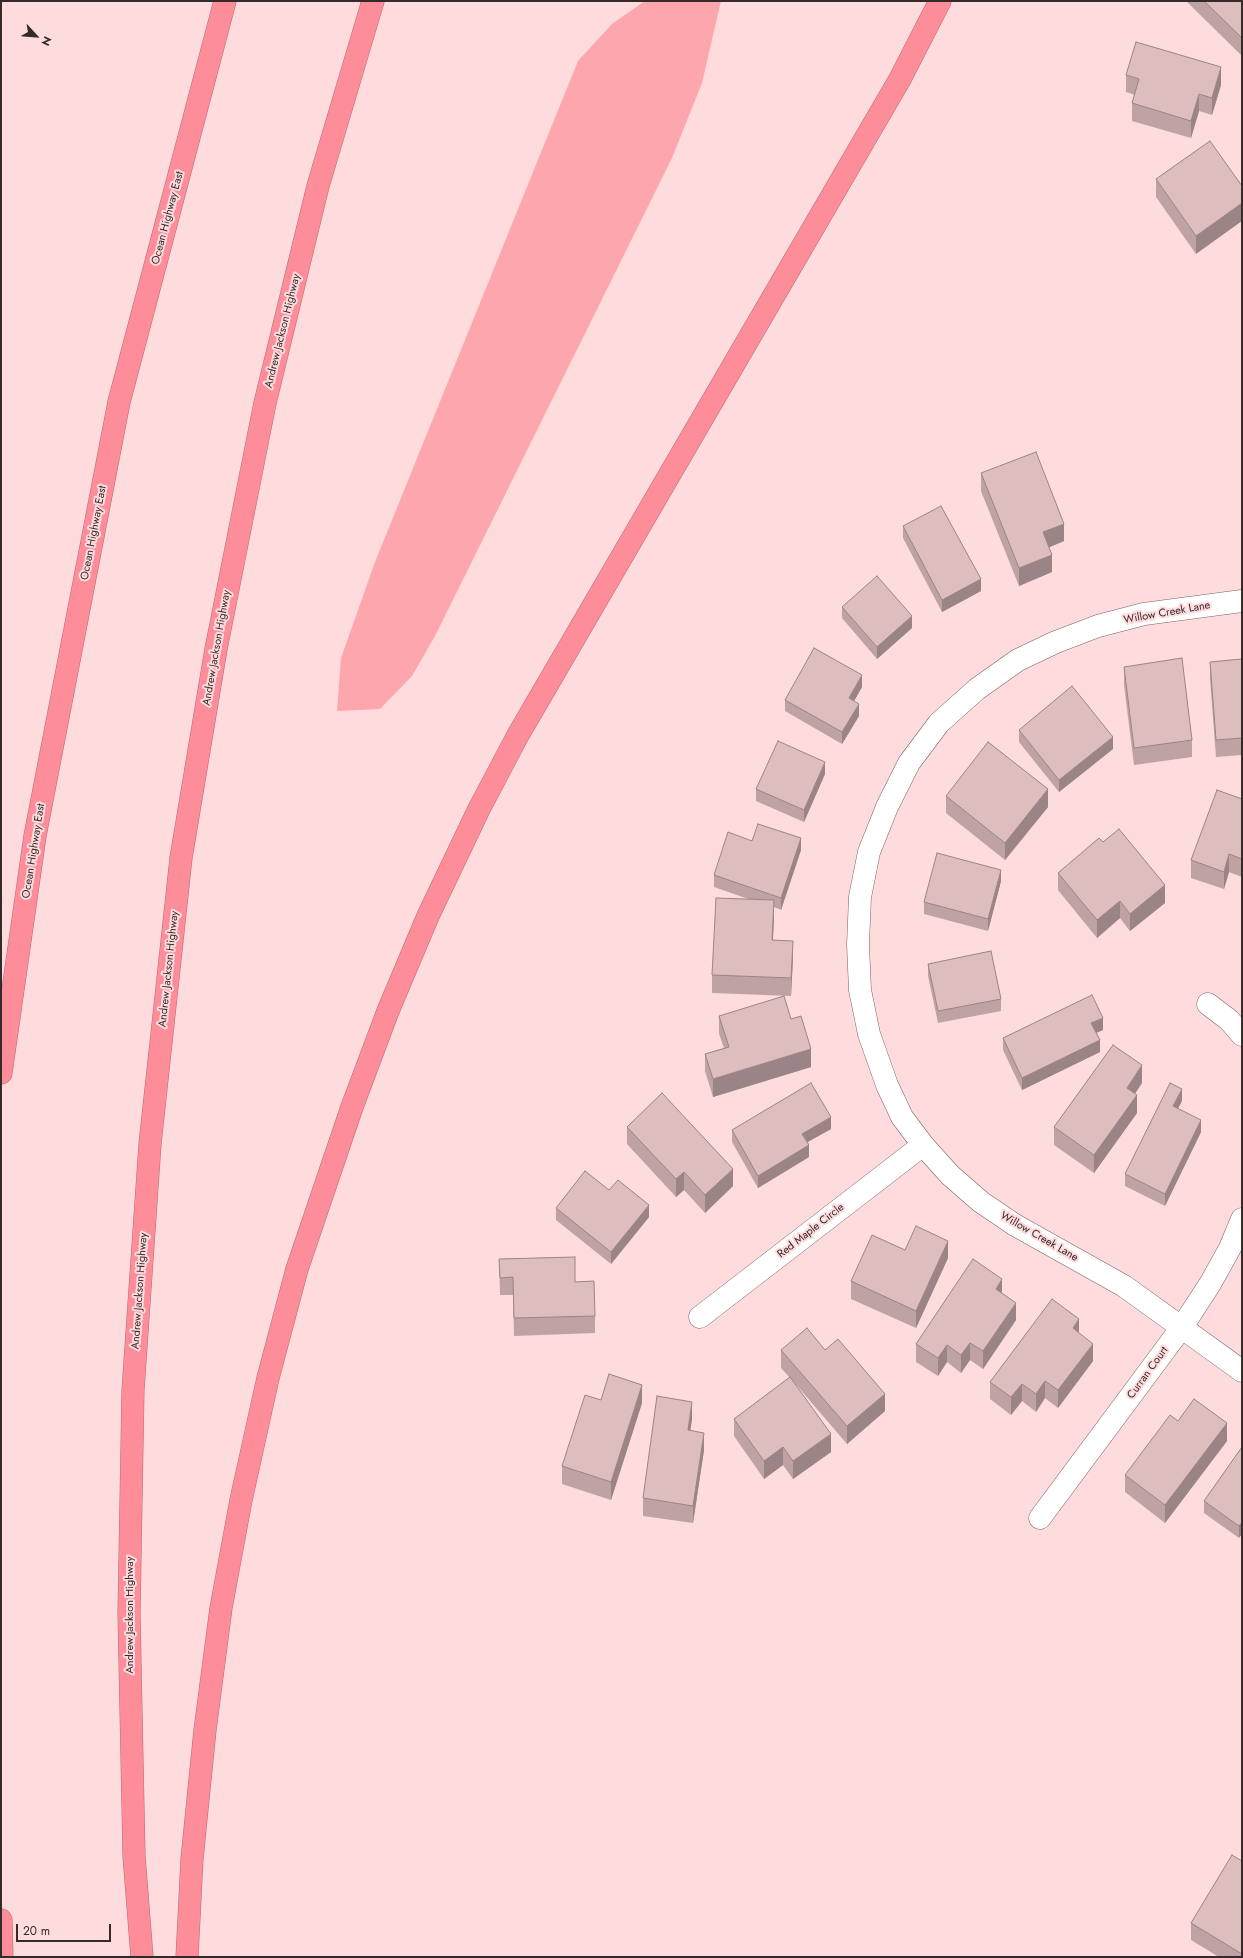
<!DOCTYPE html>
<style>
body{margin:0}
#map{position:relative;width:1243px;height:1958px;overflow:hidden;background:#fedbdd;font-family:Jost,sans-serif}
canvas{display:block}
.frame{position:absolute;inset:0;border:2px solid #36292a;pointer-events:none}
.north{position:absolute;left:16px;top:16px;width:40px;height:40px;-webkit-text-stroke:3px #fedbdd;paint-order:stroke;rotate:116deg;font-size:11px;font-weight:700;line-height:16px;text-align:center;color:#36292a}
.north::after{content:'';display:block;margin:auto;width:14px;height:18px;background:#36292a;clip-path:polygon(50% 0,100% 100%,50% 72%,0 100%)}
.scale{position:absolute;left:16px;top:1924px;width:95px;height:18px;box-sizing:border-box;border:2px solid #36292a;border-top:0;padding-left:5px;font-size:12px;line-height:14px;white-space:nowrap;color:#36292a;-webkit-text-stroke:3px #fedbdd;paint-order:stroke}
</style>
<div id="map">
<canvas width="1243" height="1958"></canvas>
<div class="frame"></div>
<div class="north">N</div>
<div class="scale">20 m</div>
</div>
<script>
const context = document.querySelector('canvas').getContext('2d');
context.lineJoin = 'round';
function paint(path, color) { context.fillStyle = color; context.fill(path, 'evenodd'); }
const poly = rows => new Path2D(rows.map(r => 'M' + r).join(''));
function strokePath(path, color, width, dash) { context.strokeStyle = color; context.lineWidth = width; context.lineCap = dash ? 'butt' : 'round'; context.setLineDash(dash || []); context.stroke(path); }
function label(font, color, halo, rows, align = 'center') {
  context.font = font + ' Jost,sans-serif'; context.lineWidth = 4; context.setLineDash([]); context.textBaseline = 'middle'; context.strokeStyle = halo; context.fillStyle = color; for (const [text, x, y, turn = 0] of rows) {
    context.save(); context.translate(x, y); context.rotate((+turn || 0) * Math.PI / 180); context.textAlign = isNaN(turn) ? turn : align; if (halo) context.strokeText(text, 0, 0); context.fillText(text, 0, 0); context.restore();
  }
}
paint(poly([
 [645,1,721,1,702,83,672,158,435,636,412,676,380,709,337,711,341,658,375,562,578,61,612,24]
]), '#fea6ae');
const street = poly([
 [1242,601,1144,614,1098,626,1056,642,1018,660,977,689,939,723,909,763,887,807,869,852,860,897,858,945,860,990,869,1034,887,1085,902,1117,923,1145,950,1175,981,1202,1015,1225,1124,1286,1242,1371],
 [1208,1004,1229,1020,1242,1035],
 [700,1317,923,1145],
 [1040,1518,1182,1327,1210,1284,1230,1248,1242,1219]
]);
const highway = poly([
 [1,1073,35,836,119,402,225,1],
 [1,1920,2,1957],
 [142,1957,134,1856,129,1613,133,1390,150,1144,181,858,216,649,265,403,318,186,373,1],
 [187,1957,192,1859,205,1730,221,1608,241,1500,268,1378,297,1269,352,1107,388,1011,428,916,479,809,518,735,900,79,940,1]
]);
strokePath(street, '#7e6062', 23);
strokePath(highway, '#b76a72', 23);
strokePath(street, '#fff', 22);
strokePath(highway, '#fc8d99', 22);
paint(poly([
 [1186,1,1242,1,1242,56],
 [1126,75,1221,85,1212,115,1199,111,1191,138,1132,121,1132,103,1135,95,1126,92],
 [1210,141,1196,254,1156,197,1156,179],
 [981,473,1064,541,1049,547,1052,572,1019,586,981,491],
 [903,526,981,591,942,612,903,538],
 [842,607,912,628,877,659,842,618],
 [1242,659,1242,755,1216,757,1210,679,1210,662],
 [1124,667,1192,740,1192,757,1134,765,1124,685],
 [862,687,854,701,859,716,842,744,785,711,785,700],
 [1019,730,1113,749,1059,792,1019,742],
 [825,774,804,822,756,801,756,789],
 [946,796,1048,807,1005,860,946,813],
 [1242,799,1242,877,1229,872,1224,889,1191,878,1191,860],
 [752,841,801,850,781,910,774,907,773,940,793,958,791,996,712,993,712,975,751,900,714,887,714,875],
 [1103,842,1165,903,1130,931,1120,918,1097,938,1058,890,1058,873],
 [1001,881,988,931,924,914,924,902],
 [928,964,1001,999,1001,1011,938,1023,928,976],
 [719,1016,791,1019,811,1067,713,1097,705,1071,705,1054,724,1048,719,1034],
 [1103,1030,1096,1033,1100,1052,1022,1090,1003,1050,1003,1038],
 [1142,1083,1135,1094,1137,1113,1094,1173,1054,1145,1054,1127],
 [1182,1101,1178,1108,1201,1132,1165,1206,1125,1186,1125,1174],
 [627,1127,733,1186,705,1213,684,1190,676,1197,627,1144],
 [831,1129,808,1142,809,1157,758,1188,732,1142,732,1130],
 [609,1190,649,1217,611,1264,556,1220,556,1208],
 [905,1250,948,1258,916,1328,851,1299,851,1281],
 [499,1259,595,1316,595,1333,514,1336,513,1295,500,1295],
 [1002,1293,1016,1320,983,1369,970,1360,961,1373,947,1362,938,1376,916,1362,916,1344],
 [1079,1333,1093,1361,1058,1408,1045,1398,1036,1412,1022,1401,1011,1415,990,1399,990,1382],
 [781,1350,825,1350,885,1411,847,1444,793,1381,831,1452,793,1479,783,1465,764,1479,734,1436,734,1419,790,1378,781,1368],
 [642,1403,611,1500,562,1484,562,1466],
 [692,1419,690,1430,704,1450,693,1523,643,1516,643,1498],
 [1178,1421,1227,1441,1165,1523,1125,1492,1125,1475],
 [1242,1447,1239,1538,1204,1513,1204,1501],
 [1242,1861,1242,1957,1219,1957,1191,1940,1191,1923]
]), '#bfa3a4');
paint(poly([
 [1221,67,1221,85,1212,115,1212,98],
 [1199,94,1199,111,1191,138,1191,121],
 [1242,203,1242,221,1196,254,1196,236],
 [1064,524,1064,541,1043,550,1043,532],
 [1052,555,1052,572,1019,586,1019,568],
 [981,579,981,591,942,612,942,600],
 [912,616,912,628,877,659,877,647],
 [862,675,862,687,849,710,849,698],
 [859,704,859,716,842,744,842,732],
 [1113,737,1113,749,1059,792,1059,780],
 [825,762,825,774,804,822,804,810],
 [1048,789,1048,807,1005,860,1005,843],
 [801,838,801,850,781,910,781,898],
 [1229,854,1229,872,1224,889,1224,872],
 [1001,870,1001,881,988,931,988,919],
 [1165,885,1165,903,1130,931,1130,914],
 [774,900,774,918,772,958,772,940],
 [1120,901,1120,918,1097,938,1097,920],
 [793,941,793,958,791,996,791,978],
 [1103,1018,1103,1030,1091,1035,1091,1023],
 [1100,1040,1100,1052,1022,1090,1022,1078],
 [811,1049,811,1067,713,1097,713,1079],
 [1142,1065,1142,1083,1127,1105,1127,1088],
 [1182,1089,1182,1101,1173,1118,1173,1106],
 [1137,1095,1137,1113,1094,1173,1094,1155],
 [831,1117,831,1129,802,1145,802,1134],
 [1201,1120,1201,1132,1165,1206,1165,1194],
 [809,1145,809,1157,758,1188,758,1176],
 [733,1169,733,1186,705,1213,705,1195],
 [684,1172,684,1190,676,1197,676,1179],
 [649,1205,649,1217,611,1264,611,1252],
 [948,1241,948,1258,916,1328,916,1311],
 [1002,1279,1002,1297,996,1289],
 [1016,1303,1016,1320,983,1369,983,1351],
 [1079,1319,1079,1337,1073,1328],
 [970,1343,970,1360,961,1373,961,1355],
 [1093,1344,1093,1361,1058,1408,1058,1390],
 [947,1345,947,1362,938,1376,938,1358],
 [1045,1381,1045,1398,1036,1412,1036,1394],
 [1022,1384,1022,1401,1011,1415,1011,1397],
 [642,1385,642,1403,611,1500,611,1482],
 [885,1394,885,1411,847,1444,847,1426],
 [692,1402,692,1419,688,1448,688,1430],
 [1227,1423,1227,1441,1165,1523,1165,1505],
 [704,1433,704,1450,693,1523,693,1506],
 [831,1434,831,1452,793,1479,793,1461],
 [783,1447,783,1465,764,1479,764,1461],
 [1242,1522,1242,1534,1239,1538,1239,1526]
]), '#9b8486');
const building = poly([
 [1204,1,1242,1,1242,38,1204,1],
 [1136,42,1221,67,1212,98,1199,94,1191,121,1132,103,1139,79,1126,75,1136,42],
 [1210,141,1242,186,1242,203,1196,236,1156,179,1210,141],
 [1036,452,1064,524,1043,532,1052,555,1019,568,981,473,1036,452],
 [941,506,981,579,942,600,903,526,941,506],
 [877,576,912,616,877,647,842,607,877,576],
 [814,648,862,675,849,698,859,704,842,732,785,700,814,648],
 [1182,658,1192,740,1134,748,1124,667,1182,658],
 [1242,659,1242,738,1216,740,1210,662,1242,659],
 [1072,686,1113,737,1059,780,1019,730,1072,686],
 [778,741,825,762,804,810,756,789,778,741],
 [988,742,1048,789,1005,843,946,796,988,742],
 [1217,790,1242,799,1242,859,1229,854,1224,872,1191,860,1217,790],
 [758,824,801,838,781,898,714,875,728,832,752,841,758,824],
 [1119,829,1165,885,1130,914,1120,901,1097,920,1058,873,1099,838,1103,842,1119,829],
 [937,853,1001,870,988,919,924,902,937,853],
 [716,898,774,900,772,940,793,941,791,978,712,975,716,898],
 [991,951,1001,999,938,1011,928,964,991,951],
 [1092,995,1103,1018,1091,1023,1100,1040,1022,1078,1003,1038,1092,995],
 [784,996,791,1019,801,1016,811,1049,713,1079,705,1054,729,1047,719,1016,784,996],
 [1113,1045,1142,1065,1127,1088,1137,1095,1094,1155,1054,1127,1113,1045],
 [811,1083,831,1117,802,1134,809,1145,758,1176,732,1130,811,1083],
 [1170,1083,1182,1089,1173,1106,1201,1120,1165,1194,1125,1174,1170,1083],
 [662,1093,733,1169,705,1195,684,1172,676,1179,627,1127,662,1093],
 [585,1171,609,1190,618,1180,649,1205,611,1252,556,1208,585,1171],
 [916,1226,948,1241,916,1311,851,1281,872,1235,905,1250,916,1226],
 [575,1257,575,1282,594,1281,595,1316,514,1318,513,1277,500,1278,499,1259,575,1257],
 [973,1259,1002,1279,996,1289,1016,1303,983,1351,970,1343,961,1355,947,1345,938,1358,916,1344,973,1259],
 [1052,1299,1079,1319,1073,1328,1093,1344,1058,1390,1045,1381,1036,1394,1022,1384,1011,1397,990,1382,1052,1299],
 [807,1328,825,1350,838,1339,885,1394,847,1426,781,1350,807,1328],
 [609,1374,642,1385,611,1482,562,1466,585,1395,601,1400,609,1374],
 [790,1377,831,1434,793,1461,783,1447,764,1461,734,1419,790,1377],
 [657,1396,692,1402,688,1430,704,1433,693,1506,643,1498,657,1396],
 [1194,1399,1227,1423,1165,1505,1125,1475,1170,1415,1178,1421,1194,1399],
 [1242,1447,1242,1522,1239,1526,1204,1501,1242,1447],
 [1232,1855,1242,1861,1242,1954,1191,1923,1232,1855]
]);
paint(building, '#debdbf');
strokePath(building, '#9b8486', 1);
label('11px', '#36292a', '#fedbdd', [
 ["Ocean Highway East",168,218,-75],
 ["Andrew Jackson Highway",283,331,-76],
 ["Ocean Highway East",94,533,-79],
 ["Willow Creek Lane",1167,613,-10],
 ["Andrew Jackson Highway",217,648,-80],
 ["Ocean Highway East",34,851,-81],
 ["Andrew Jackson Highway",169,969,-84],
 ["Red Maple Circle",811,1231,-38],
 ["Willow Creek Lane",1039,1237,30],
 ["Andrew Jackson Highway",140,1291,-86],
 ["Curran Court",1148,1373,-54],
 ["Andrew Jackson Highway",130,1615,-90]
]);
</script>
